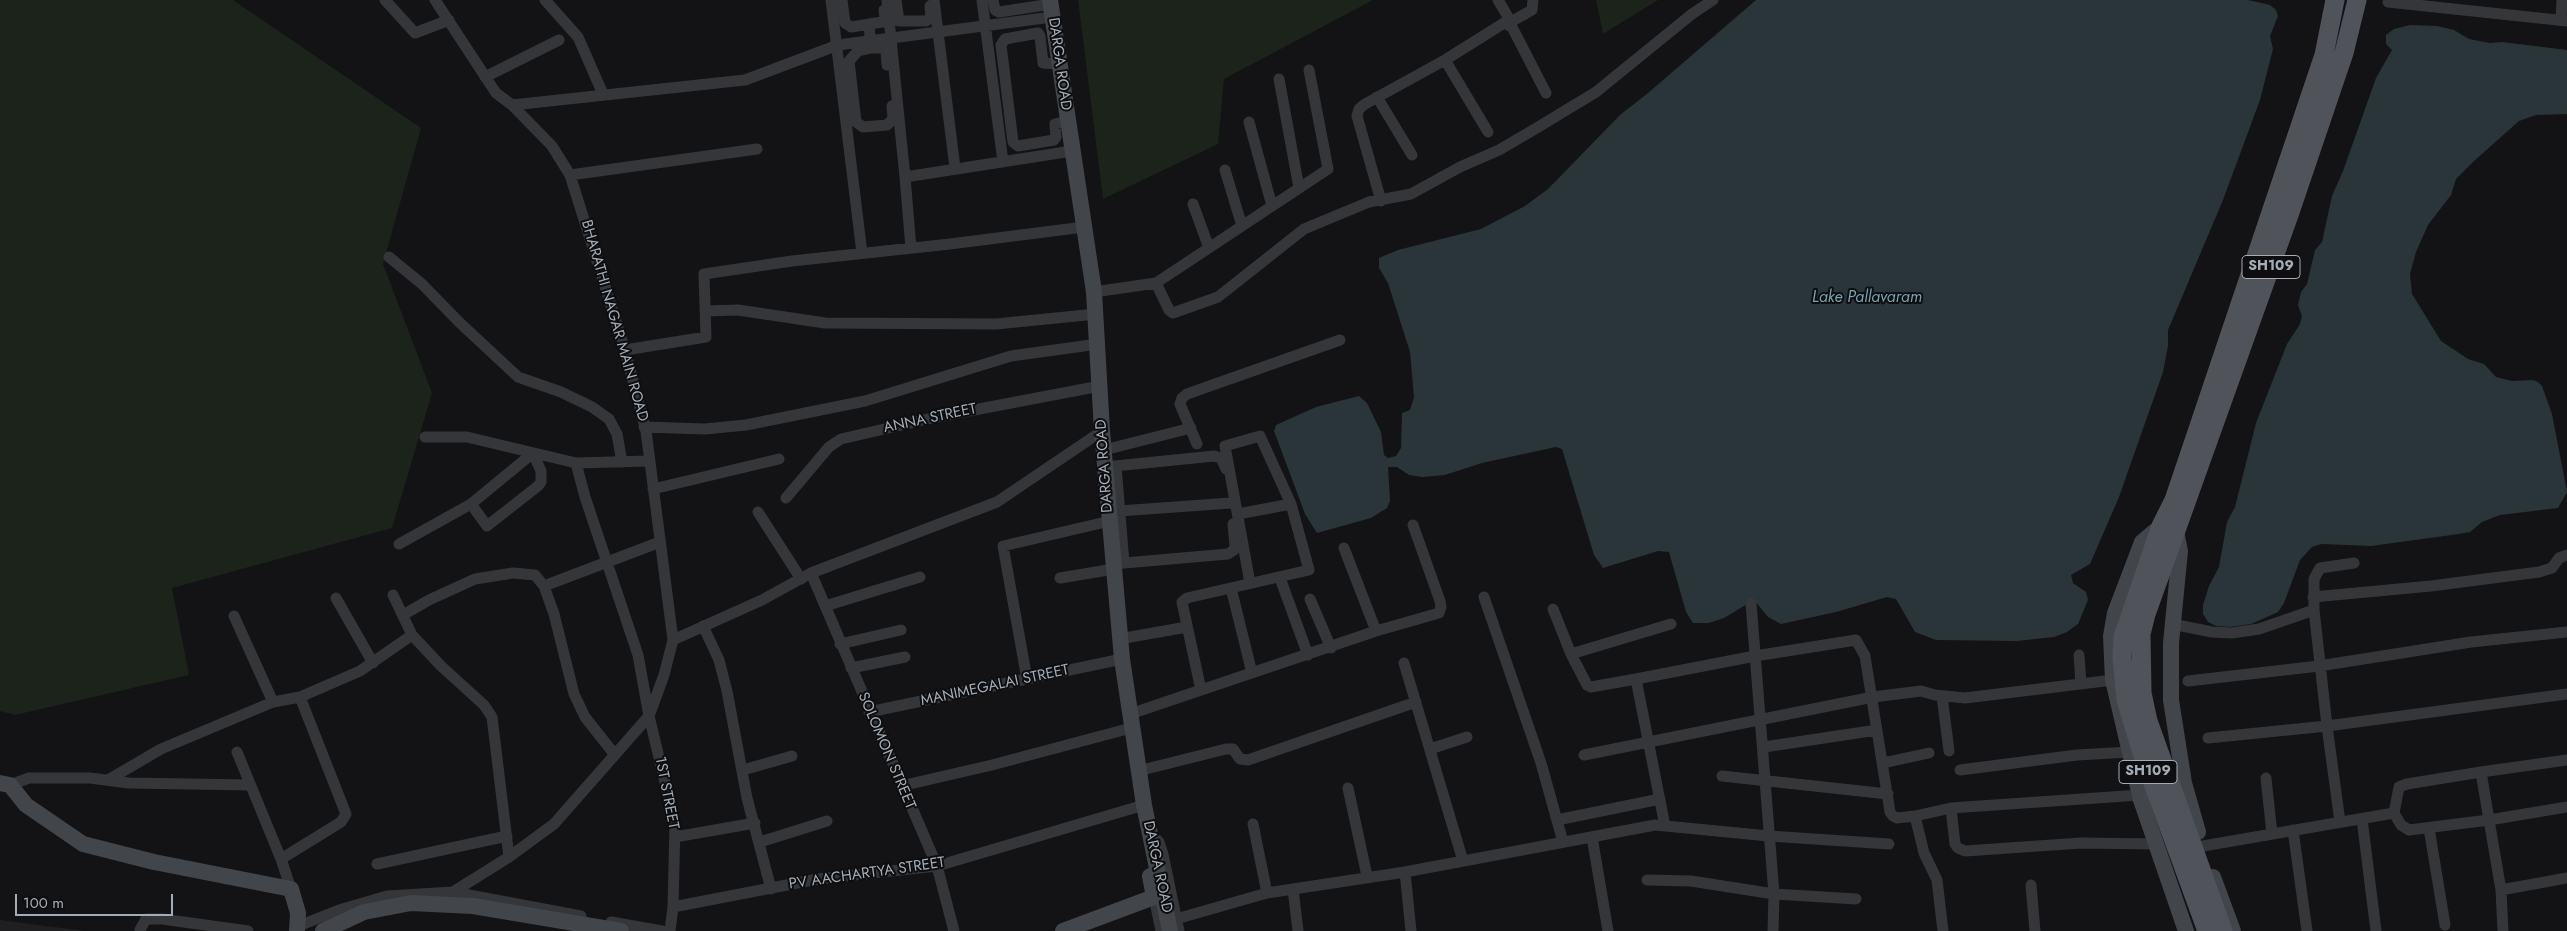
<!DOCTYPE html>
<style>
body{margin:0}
#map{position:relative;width:2567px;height:931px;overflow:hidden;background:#131315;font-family:Jost,sans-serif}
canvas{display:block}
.scale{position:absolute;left:15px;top:894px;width:158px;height:22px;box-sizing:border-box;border:2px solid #a4adb6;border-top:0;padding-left:6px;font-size:15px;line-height:18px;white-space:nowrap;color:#a4adb6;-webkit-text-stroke:4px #0e0e10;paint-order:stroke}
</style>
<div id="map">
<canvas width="2567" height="931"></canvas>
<div class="scale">100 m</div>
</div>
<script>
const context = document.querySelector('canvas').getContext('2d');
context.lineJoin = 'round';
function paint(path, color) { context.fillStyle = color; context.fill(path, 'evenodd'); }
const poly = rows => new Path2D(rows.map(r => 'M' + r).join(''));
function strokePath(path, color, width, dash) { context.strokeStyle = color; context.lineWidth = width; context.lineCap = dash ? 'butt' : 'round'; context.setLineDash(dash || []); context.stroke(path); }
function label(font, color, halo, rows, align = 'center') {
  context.font = font + ' Jost,sans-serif'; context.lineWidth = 4; context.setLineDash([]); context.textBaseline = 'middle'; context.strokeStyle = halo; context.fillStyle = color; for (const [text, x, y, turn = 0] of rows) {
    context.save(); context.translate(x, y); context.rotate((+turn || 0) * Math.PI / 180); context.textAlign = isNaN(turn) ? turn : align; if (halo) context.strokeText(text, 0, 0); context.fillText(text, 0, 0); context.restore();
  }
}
paint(poly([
 [0,920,85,931,0,931]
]), '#1f1f22');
paint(poly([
 [0,0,233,0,421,128,383,264,432,393,392,528,172,588,189,675,15,715,0,711],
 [1078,0,1373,0,1224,79,1218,144,1103,199],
 [1596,0,1658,0,1603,34]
]), '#1b231b');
paint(poly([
 [1756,0,2248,0,2270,5,2276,10,2278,16,2270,36,2273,49,2260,100,2223,200,2168,330,2168,346,2163,372,2119,497,2090,564,2071,575,2073,583,2086,592,2088,600,2078,624,2067,632,2054,637,2017,641,1936,640,1915,632,1896,599,1887,597,1836,612,1781,624,1768,617,1754,600,1724,618,1709,623,1693,623,1686,612,1669,552,1658,551,1603,568,1594,555,1562,449,1556,447,1482,463,1445,475,1422,477,1409,475,1397,467,1388,467,1390,501,1387,508,1371,518,1317,533,1305,514,1274,431,1276,425,1316,407,1359,396,1367,403,1381,432,1384,455,1388,458,1396,456,1401,448,1402,413,1410,410,1414,397,1410,352,1388,283,1379,268,1379,258,1398,250,1481,229,1525,206,1548,189,1620,115,1648,93],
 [2410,25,2437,26,2454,30,2469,39,2490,43,2502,42,2567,50,2567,114,2536,115,2519,121,2474,161,2456,179,2451,195,2428,225,2416,252,2410,274,2412,294,2441,341,2468,359,2484,364,2496,377,2512,381,2533,380,2538,382,2542,386,2552,414,2567,492,2558,508,2500,515,2482,522,2470,532,2459,534,2371,546,2321,544,2312,547,2300,560,2284,603,2278,612,2251,624,2230,627,2216,626,2208,622,2203,614,2203,605,2209,586,2219,567,2227,522,2235,507,2256,423,2287,344,2300,324,2302,316,2298,305,2301,292,2307,284,2315,250,2322,242,2332,196,2343,171,2376,78,2392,50,2386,44,2386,35,2394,29]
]), '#293539');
strokePath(poly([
 [385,0,415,33,449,20],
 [545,0,578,37,603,94],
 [831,0,862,253],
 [842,0,845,23,851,27,882,22,885,19,884,10],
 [887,0,905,177,1072,151],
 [896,0,899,21,926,21,931,17,930,6],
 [934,0,955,168],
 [982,0,1003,162],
 [993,0,995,10,999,12,1051,4],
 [1498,0,1511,22],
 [2388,2,2567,21],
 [2561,20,2562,0],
 [1507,24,1532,10,1533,0],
 [869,25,871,48,858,51,849,61,856,122,863,127,887,125,893,119,892,106],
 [871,48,883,48,886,51,887,65],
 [1445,60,1488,132],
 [1059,64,1043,63,1040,36,1038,33,1005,39,1001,45,1013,142,1018,146,1054,140,1056,137,1055,124,1067,121],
 [485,77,559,40],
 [1279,79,1299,188],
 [1377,97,1412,155],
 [512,105,745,80,838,45,1052,17],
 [1249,122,1272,206],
 [1225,170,1242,226],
 [570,175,757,149],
 [905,177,911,248],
 [1381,201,1357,116,1359,109,1365,104,1445,60,1504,23,1512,27,1546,93],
 [1193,204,1209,248],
 [389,257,422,284,459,322,518,377,561,392,592,407,609,419,617,434,622,462],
 [1156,283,1328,169,1309,70],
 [1094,292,1156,283,1169,310,1173,313,1218,297,1304,229,1369,202,1411,194,1460,167,1499,150,1535,129,1596,92,1692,14,1713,0],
 [705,311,738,310,825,323,996,324,1096,314],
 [625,350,706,337,704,274,792,261,950,244,1084,227],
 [644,427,705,429,746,425,865,401,1011,356,1098,344],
 [425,437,467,437,576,463,649,461],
 [1197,444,1180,404,1182,398,1187,394,1340,340],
 [1104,450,1191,428],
 [576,463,585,497,638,655,649,716,675,824,673,907,670,931],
 [1116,466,1124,563],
 [1105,467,1214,456,1221,458,1226,469],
 [653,489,779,459],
 [786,498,829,447,841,439,932,418,1100,386],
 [1119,511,1231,503],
 [758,512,801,579],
 [1238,514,1291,504],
 [399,544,471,504,533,453,541,471,541,482,538,486,487,526,471,504],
 [1344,548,1376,631],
 [1113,564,1228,554,1234,550,1235,546,1233,524],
 [811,573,937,866,954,931],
 [1060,578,1114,569],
 [1280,578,1308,655],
 [544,586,660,542],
 [1231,588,1252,673],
 [393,595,412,635,441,666,484,705,492,717,509,857],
 [1484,597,1541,763,1563,842],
 [2313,597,2431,586,2539,572,2552,568,2559,558,2567,555],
 [336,598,373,663],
 [1310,599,1331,648],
 [1751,603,1774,894,1773,931],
 [825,606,920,577],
 [1553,609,1571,654],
 [403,615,429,600,475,579,513,573,535,575,544,586,554,614,574,694,585,717,615,755],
 [234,616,273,702,300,697,360,671,412,635],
 [2172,624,2212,632,2232,633,2259,629,2314,610],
 [703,626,719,660,727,691,747,798,771,889],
 [1119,639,1187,627],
 [673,640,762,600,811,573,997,502,1102,431],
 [840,644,901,630],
 [2079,655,2081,684],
 [1404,663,1463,861],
 [851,668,905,657],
 [1027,679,1003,546,1110,521],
 [1636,679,1755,656,1856,640,1865,656,1890,812,1893,816,1897,818,1915,816,1951,808,2140,795],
 [2188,681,2319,666,2471,642,2567,632],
 [1201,690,1182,602,1187,598,1309,570,1291,504,1260,436,1225,446,1250,583],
 [1942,696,1949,751],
 [869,712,1122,659],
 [1130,714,1376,631,1439,613,1441,607,1440,601,1413,525],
 [2208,738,2327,726,2314,610,2314,579,2320,568,2354,563],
 [1764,747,1877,730],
 [1430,749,1467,737],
 [237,752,281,859,291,889],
 [1584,755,1873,697,1921,691,1935,695,1965,698,2113,680],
 [1883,763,1929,753],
 [743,770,792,756],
 [1960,770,2077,755,2130,752],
 [1138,771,1226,749,1233,749,1240,759,1248,760,1416,702],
 [2481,772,2567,760],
 [1722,776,1888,794],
 [2266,778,2272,834],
 [108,780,161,749,273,702],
 [10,785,29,778,90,778,129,783,250,785],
 [901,786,992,765,1131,728],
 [1348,788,1367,876],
 [1951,808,1955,844,1958,848,1965,851,2081,843,2156,844],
 [1915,816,1924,853,1937,880,1943,931],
 [2362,819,2376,931],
 [1557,820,1660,799],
 [2340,822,2327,726,2567,694],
 [1253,824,1267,893],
 [1665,826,1636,679,1591,687,1587,685,1571,654,1671,624],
 [2429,828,2445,925],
 [2293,830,2307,931],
 [675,837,755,823],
 [1154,837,1159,842,1163,854,1179,931],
 [1592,837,1608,931],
 [760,842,827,821],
 [2203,846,2394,813,2401,825,2409,830,2489,820,2481,772,2407,784,2399,787,2394,813],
 [281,859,341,822,346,814,300,697],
 [377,864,507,836],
 [1405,872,1411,931],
 [1647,880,1691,881,1774,894,1856,899],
 [2031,885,2035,931],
 [1293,889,1298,931],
 [2501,890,2567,878],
 [453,892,581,916],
 [1154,897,1161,931],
 [673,907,818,879,937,866,1144,805],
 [1176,919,1267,893,1405,872,1655,825,1769,836,1889,844],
 [611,922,662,931],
 [296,927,339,910,387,896,453,892,509,857,554,824,649,716,664,675,673,640,646,431,625,350,570,175,552,146,512,105,496,93,435,0],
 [140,930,146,919,162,919,248,931],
 [2503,931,2501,890,2489,820,2567,807]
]), '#34363a', 11);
strokePath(poly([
 [1050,0,1094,292,1102,431,1122,659,1144,805,1170,931],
 [2161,526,2142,542,2115,613,2111,636,2113,680,2141,800,2186,931],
 [2176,531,2180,551,2171,643,2171,700,2184,783,2198,832],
 [0,783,10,785,26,805,83,844,154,862,291,889,298,913,297,931],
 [2213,877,2233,931],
 [323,931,364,912,411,903,473,906,621,931],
 [1063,931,1154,897,1150,876]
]), '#42454a', 16);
strokePath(poly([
 [2207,931,2143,756,2126,700,2122,657,2123,637,2161,526,2174,500,2197,432,2324,55,2335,0],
 [2223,931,2148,721,2142,693,2141,634,2146,614,2289,215,2344,53,2357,0]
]), '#505359', 19);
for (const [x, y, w] of [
 [2271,267,58],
 [2148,772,58]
]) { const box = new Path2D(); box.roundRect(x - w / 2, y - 11.5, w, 23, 4); context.fillStyle = '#0e0e10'; context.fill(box); strokePath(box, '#a4adb6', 1); }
label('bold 14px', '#a4adb6', null, [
 ["SH109",2271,267],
 ["SH109",2148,772]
]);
label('15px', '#a4adb6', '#0e0e10', [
 ["DARGA ROAD",1059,64,82],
 ["BHARATHI NAGAR MAIN ROAD",614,321,74],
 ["ANNA STREET",930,419,-12],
 ["DARGA ROAD",1105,466,-94],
 ["MANIMEGALAI STREET",995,686,-12],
 ["SOLOMON STREET",886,751,67],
 ["1ST STREET",666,793,79],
 ["DARGA ROAD",1157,867,78],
 ["PV AACHARTYA STREET",867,874,-8]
]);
label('italic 16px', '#78a3b3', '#0e0e10', [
 ["Lake Pallavaram",1867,298]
]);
</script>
